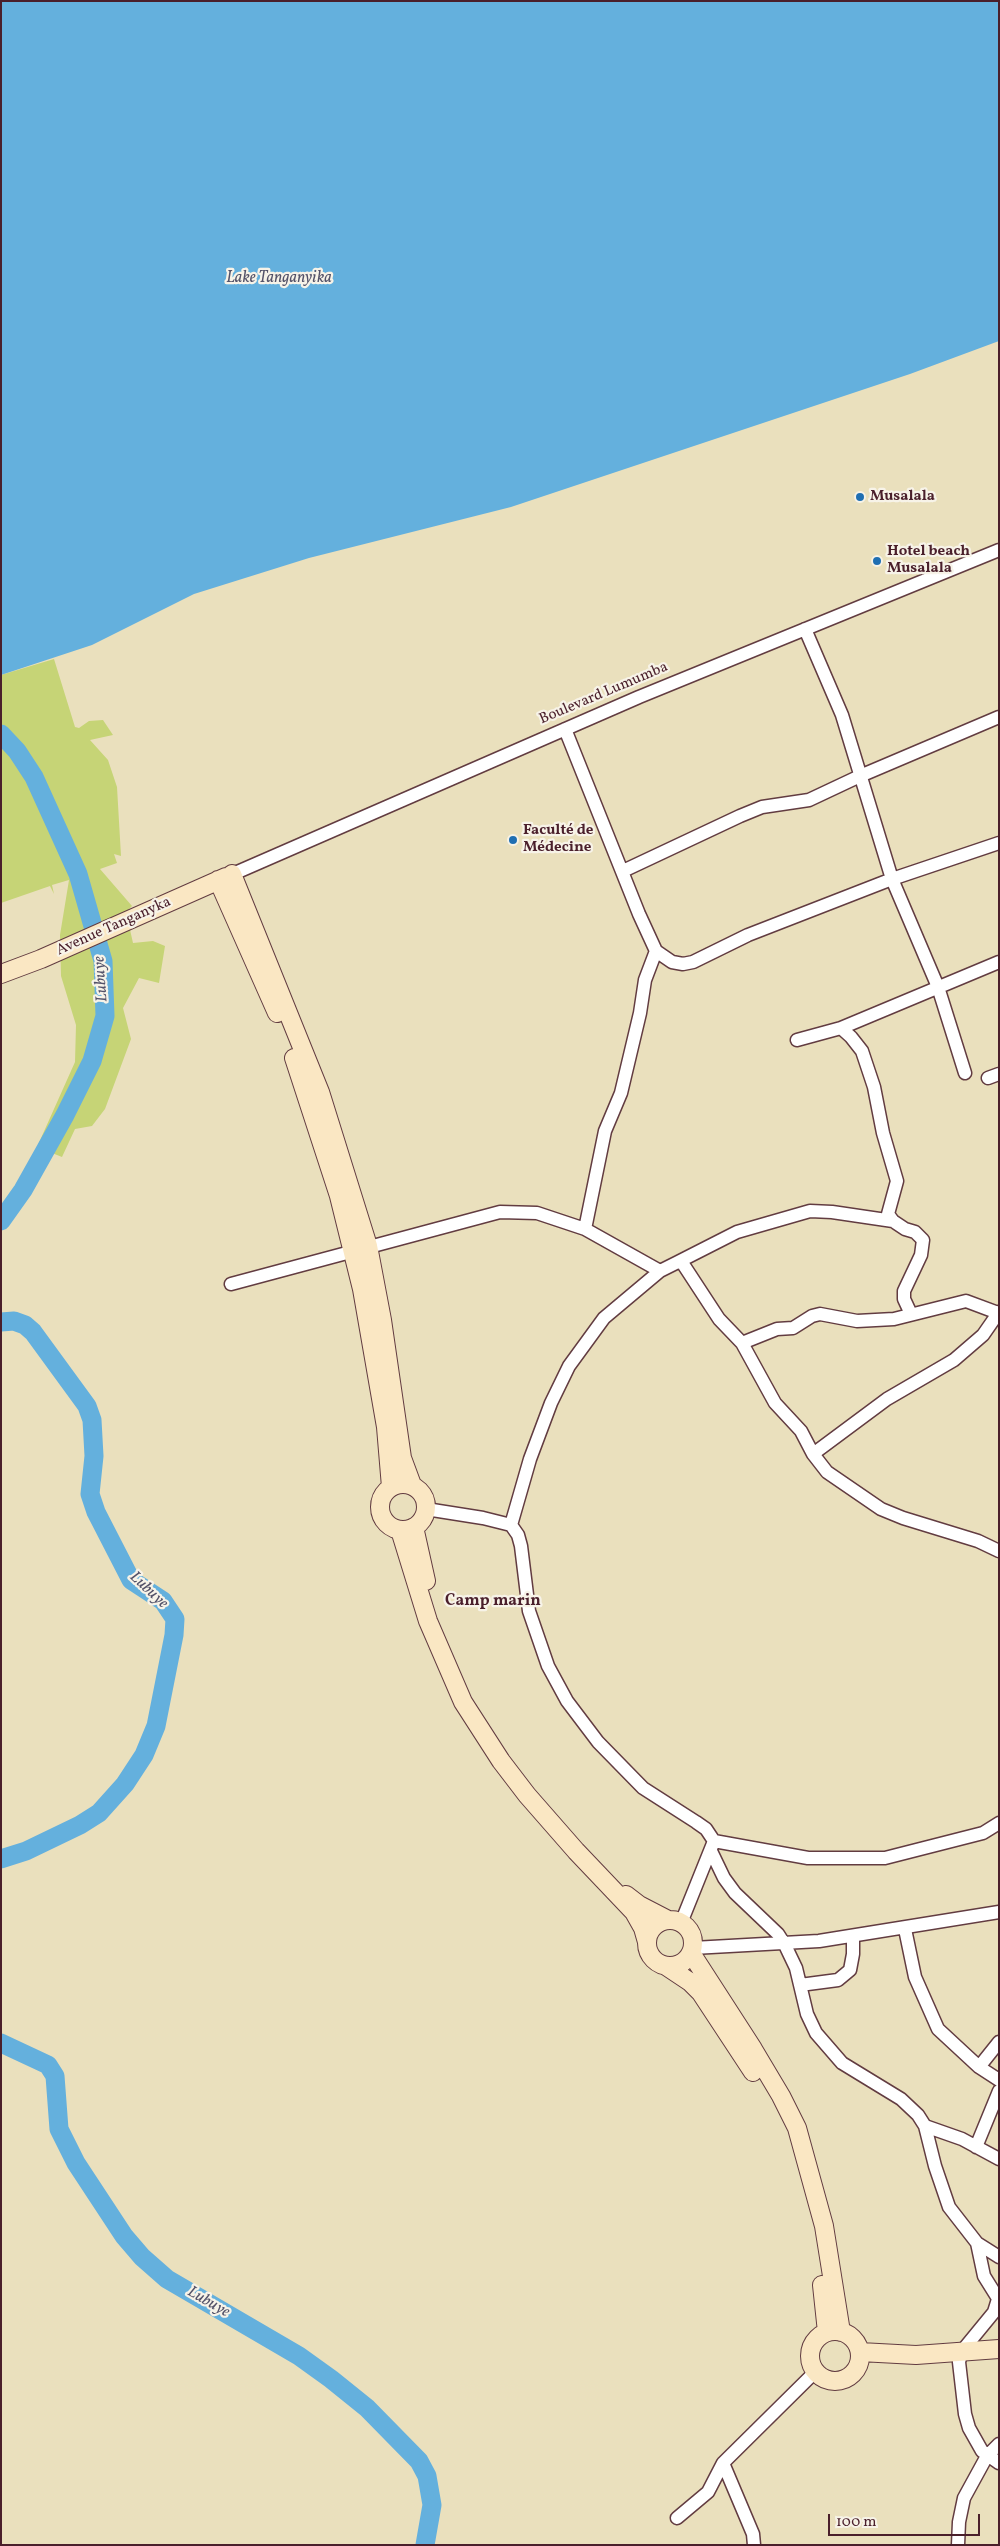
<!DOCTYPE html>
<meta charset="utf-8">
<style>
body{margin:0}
#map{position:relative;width:1000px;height:2546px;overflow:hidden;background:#eae0bd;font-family:Vollkorn,serif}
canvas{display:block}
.frame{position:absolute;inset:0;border:2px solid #4a1f2b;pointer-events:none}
.scale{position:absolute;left:828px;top:2514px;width:152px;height:22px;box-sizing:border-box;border:2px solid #4a1f2b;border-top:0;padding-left:6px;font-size:15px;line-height:18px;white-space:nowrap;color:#4a1f2b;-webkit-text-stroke:4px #f7f3e8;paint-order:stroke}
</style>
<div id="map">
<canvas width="1000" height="2546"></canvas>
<div class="frame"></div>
<div class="scale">100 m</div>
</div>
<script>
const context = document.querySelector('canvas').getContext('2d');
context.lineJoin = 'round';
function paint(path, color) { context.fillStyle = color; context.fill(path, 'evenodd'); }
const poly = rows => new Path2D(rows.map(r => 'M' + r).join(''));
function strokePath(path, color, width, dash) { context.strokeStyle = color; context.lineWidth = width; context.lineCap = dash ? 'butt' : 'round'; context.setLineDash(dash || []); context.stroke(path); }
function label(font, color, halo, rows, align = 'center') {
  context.font = font + ' Vollkorn,serif'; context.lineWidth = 4.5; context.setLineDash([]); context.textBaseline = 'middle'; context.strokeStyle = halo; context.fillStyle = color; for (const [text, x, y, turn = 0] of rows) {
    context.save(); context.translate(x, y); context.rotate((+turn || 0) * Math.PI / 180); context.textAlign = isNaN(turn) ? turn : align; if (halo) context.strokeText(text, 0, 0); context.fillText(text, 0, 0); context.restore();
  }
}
paint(poly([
 [54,659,75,727,79,728,89,721,103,720,113,735,90,740,108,760,117,787,121,856,114,854,117,863,100,869,132,906,126,912,133,943,153,941,165,946,159,983,139,978,123,1008,131,1039,105,1109,92,1126,75,1129,62,1157,37,1147,75,1062,76,1025,61,976,60,935,69,880,52,885,54,894,50,886,1,903,1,675]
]), '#c6d476');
paint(poly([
 [1,1,999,1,999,341,910,374,511,507,309,558,194,594,92,645,1,675]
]), '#64b0dd');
strokePath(poly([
 [1,734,17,751,34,777,78,874,103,961,105,1016,92,1061,65,1115,23,1190,1,1221],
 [1,1322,14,1321,25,1325,33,1332,87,1406,92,1420,94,1456,90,1494,96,1512,131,1580,163,1601,175,1619,174,1635,156,1726,144,1755,125,1784,99,1813,80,1825,26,1851,1,1859],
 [1,2043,48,2065,55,2076,59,2129,76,2163,124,2236,142,2257,167,2279,299,2356,331,2379,367,2408,419,2461,427,2476,432,2505,425,2545]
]), '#64b0dd', 19);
const street = poly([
 [805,629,842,715,892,879,938,987,965,1073],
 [565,729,639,914,656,951,672,962,683,964,693,962,748,935,892,879,999,843],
 [623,871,740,816,762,807,809,800,860,776,999,717],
 [226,877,639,697,999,550],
 [841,1028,999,962],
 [797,1040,841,1028,851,1037,862,1051,874,1087,883,1133,897,1181,888,1214,893,1221,905,1229,915,1232,923,1240,921,1255,904,1291,904,1299,911,1314],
 [988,1078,999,1074],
 [585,1229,605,1131,621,1093,640,1013,645,980,656,951],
 [678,1262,737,1232,810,1211,832,1212,893,1221],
 [231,1284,500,1212,537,1213,585,1229,660,1271],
 [742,1343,777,1329,793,1328,812,1316,820,1314,857,1321,894,1319,966,1301,998,1313],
 [813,1454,887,1399,954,1360,983,1335,999,1312],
 [426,1509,483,1518,511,1525,518,1535,521,1546,529,1611,548,1666,567,1701,598,1742,643,1788,696,1822,706,1829,714,1841,681,1923],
 [511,1525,530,1459,551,1403,569,1366,604,1318,660,1271,678,1262,683,1264,719,1319,742,1343,775,1403,801,1431,813,1454,827,1472,881,1509,903,1518,978,1541,999,1551],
 [714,1841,808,1858,885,1858,983,1833,999,1823],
 [711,1851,724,1878,735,1893,778,1934,785,1945,796,1968,807,2014,816,2033,842,2063,901,2099,918,2115,925,2126,935,2166,949,2207,977,2243,999,2257],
 [905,1929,915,1977,938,2029,979,2067,999,2080],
 [693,1948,819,1941,999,1912],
 [800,1985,838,1980,850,1970,853,1954,853,1937],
 [979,2067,999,2042],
 [925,2126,962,2139,999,2159],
 [976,2147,999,2091],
 [977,2243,984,2276,999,2300],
 [998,2299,994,2312,962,2351,959,2362,965,2414,969,2428,982,2451,999,2463],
 [723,2463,753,2534,754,2545],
 [677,2518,708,2492,723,2463,816,2371],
 [958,2545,959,2522,964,2498,987,2456,999,2444]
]);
const secondary = poly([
 [232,874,320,1092,368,1246,382,1320,402,1458,412,1485],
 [218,880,277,1013],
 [1,974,41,959,226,877],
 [294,1058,339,1196,362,1289,386,1427,391,1487],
 '380 1507a23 23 0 1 1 46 0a23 23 0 1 1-46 0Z',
 [414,1527,426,1581],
 [400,1530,428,1621,463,1702,501,1761,527,1795,576,1851,634,1912,643,1928,647,1942],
 [626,1895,639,1905,668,1920],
 '647 1943a23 23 0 1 1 46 0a23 23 0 1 1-46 0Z',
 [691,1953,753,2049,781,2096,797,2128,824,2226,841,2332],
 [666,1966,690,1982,701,1993,753,2072],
 [822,2285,827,2332],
 '810 2356a25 25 0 1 1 50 0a25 25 0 1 1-50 0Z',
 [860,2352,916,2355,999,2349]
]);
strokePath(street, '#623c41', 15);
strokePath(secondary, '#623c41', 20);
strokePath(street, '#fff', 12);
strokePath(secondary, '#fae7c3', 18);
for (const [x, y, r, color] of [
 [860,497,5,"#1f6fb2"],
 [877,561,5,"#1f6fb2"],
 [513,840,5,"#1f6fb2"]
]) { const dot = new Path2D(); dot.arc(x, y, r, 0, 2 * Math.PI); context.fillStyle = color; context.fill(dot); strokePath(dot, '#f7f3e8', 2); }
label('bold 15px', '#4a1f2b', '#f7f3e8', [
 ["Musalala",870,497],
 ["Hotel beach",887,552],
 ["Musalala",887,569],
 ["Faculté de",523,831],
 ["Médecine",523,848]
], 'left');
label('15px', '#4a1f2b', '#f7f3e8', [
 ["Boulevard Lumumba",604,694,-23],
 ["Avenue Tanganyka",114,927,-24]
]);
label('italic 16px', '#535269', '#f7f3e8', [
 ["Lake Tanganyika",279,279],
 ["Lubuye",102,979,-94],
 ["Lubuye",148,1591,43],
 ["Lubuye",208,2303,30]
]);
label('bold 16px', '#4a1f2b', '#f7f3e8', [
 ["Camp marin",493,1602]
]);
</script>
